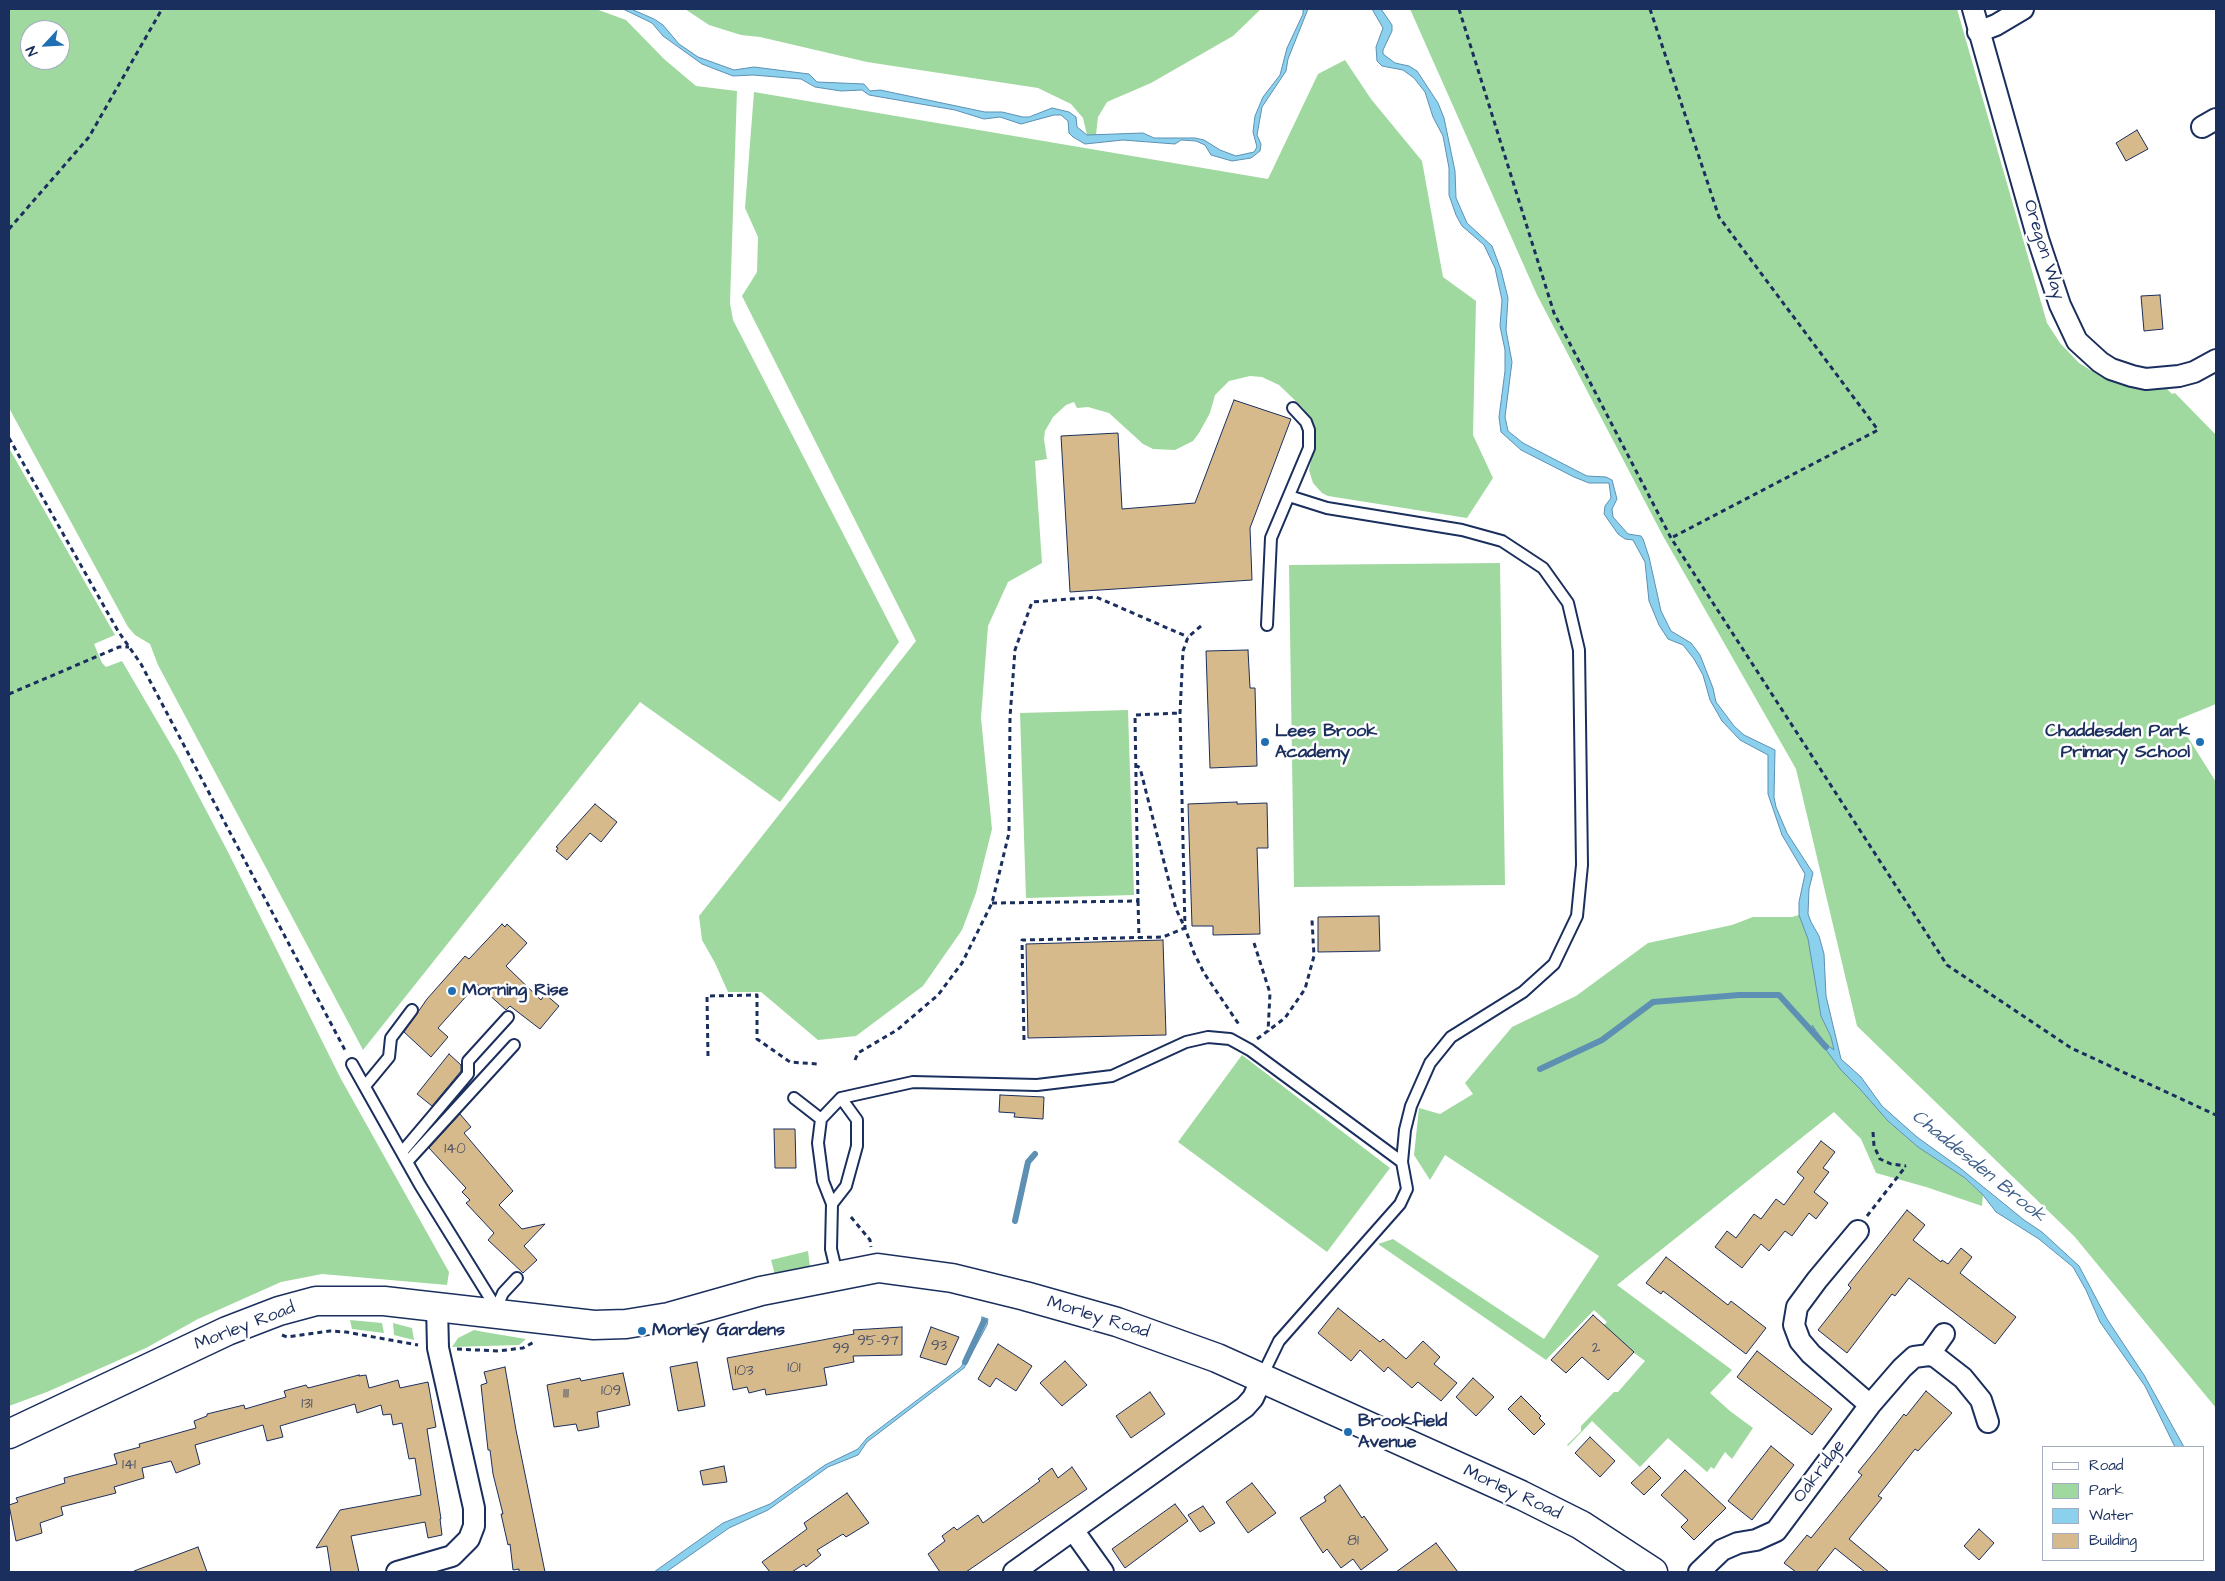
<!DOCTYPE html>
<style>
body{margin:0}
#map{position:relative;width:2225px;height:1581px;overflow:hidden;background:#fff;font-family:"Architects Daughter",sans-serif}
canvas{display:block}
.frame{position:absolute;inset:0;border:10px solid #1b2f5e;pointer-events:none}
.legend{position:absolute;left:2042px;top:1446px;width:162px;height:115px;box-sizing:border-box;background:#fff;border:1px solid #a4acbf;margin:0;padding:6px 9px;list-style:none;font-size:15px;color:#1b2f5e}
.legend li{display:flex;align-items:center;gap:10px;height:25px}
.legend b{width:25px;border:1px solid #a4acbf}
.north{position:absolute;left:20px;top:20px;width:50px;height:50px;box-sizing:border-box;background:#fff;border:1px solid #a4acbf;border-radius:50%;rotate:245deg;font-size:14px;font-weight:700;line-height:20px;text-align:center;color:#1b2f5e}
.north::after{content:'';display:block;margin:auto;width:18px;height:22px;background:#1f6fb2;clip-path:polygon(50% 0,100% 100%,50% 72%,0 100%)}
</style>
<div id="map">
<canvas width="2225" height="1581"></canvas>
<div class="frame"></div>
<ul class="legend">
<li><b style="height:6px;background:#fff"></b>Road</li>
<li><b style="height:14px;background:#a0d99f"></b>Park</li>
<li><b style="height:14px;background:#8bd0ec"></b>Water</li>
<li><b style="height:14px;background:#d7ba8b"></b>Building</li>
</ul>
<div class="north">N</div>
</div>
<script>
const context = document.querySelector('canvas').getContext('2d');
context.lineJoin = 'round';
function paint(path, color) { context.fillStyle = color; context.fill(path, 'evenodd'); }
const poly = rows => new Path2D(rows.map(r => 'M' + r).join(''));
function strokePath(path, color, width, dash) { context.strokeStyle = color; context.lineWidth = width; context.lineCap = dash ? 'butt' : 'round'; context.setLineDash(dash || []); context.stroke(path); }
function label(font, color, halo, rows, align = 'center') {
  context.font = font + ' "Architects Daughter",sans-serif'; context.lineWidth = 5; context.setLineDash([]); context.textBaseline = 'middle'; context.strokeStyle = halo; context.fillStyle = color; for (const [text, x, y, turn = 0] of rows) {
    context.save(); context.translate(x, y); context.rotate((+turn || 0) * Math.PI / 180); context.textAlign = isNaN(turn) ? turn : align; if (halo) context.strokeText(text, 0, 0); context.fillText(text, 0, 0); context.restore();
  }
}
paint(poly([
 [9,9,596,9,626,20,664,59,696,86,737,91,730,303,733,320,899,642,780,802,640,702,363,1050,158,665,150,644,135,635,128,627,9,408],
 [30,30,60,30,60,60,30,60],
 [685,9,1261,9,1233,36,1151,83,1107,102,1098,117,1096,135,1094,136,1087,135,1083,118,1071,104,1038,88,867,62,760,37,741,35,709,25],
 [1410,9,1957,9,2047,323,2060,343,2079,363,2100,376,2123,384,2164,386,2172,394,2175,393,2216,435,2216,704,2177,720,2216,782,2216,1408,2074,1236,1857,1026,1796,769,1663,536,1537,295],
 [1345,60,1371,99,1422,161,1443,277,1476,301,1473,435,1493,478,1467,518,1328,496,1322,493,1313,483,1309,470,1316,439,1312,421,1303,408,1279,385,1262,377,1250,376,1229,381,1215,395,1210,413,1199,433,1193,441,1175,450,1153,449,1143,444,1109,413,1088,407,1077,408,1074,402,1066,405,1053,417,1045,431,1044,439,1047,459,1035,461,1042,563,1008,582,988,626,981,718,992,829,976,893,962,930,923,986,856,1036,818,1040,761,992,728,992,715,963,702,940,699,916,916,641,742,296,757,272,758,237,745,208,754,92,1268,179,1318,74],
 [9,448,115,635,94,644,102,663,106,667,122,661,177,755,228,852,341,1079,449,1272,447,1285,322,1274,281,1282,198,1319,146,1348,47,1392,9,1406],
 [1500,563,1505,885,1294,887,1289,565],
 [1128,710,1134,895,1026,898,1020,713],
 [1799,915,1809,939,1821,1016,1831,1037,1834,1051,1826,1044,1813,1026,1823,1046,1888,1121,1918,1147,1961,1175,1983,1195,1982,1206,1926,1187,1876,1173,1861,1139,1834,1112,1617,1285,1732,1370,1710,1393,1730,1411,1753,1428,1732,1459,1725,1452,1714,1469,1711,1467,1707,1472,1668,1438,1640,1467,1592,1421,1568,1446,1567,1445,1581,1431,1581,1426,1614,1392,1618,1392,1645,1361,1601,1328,1607,1322,1594,1310,1546,1360,1378,1244,1393,1239,1544,1339,1599,1256,1445,1155,1430,1180,1414,1155,1419,1108,1440,1114,1473,1094,1465,1083,1512,1027,1576,996,1648,943,1732,925,1753,917,1792,917],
 [1242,1055,1390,1168,1327,1252,1178,1142],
 [808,1251,810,1267,775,1275,771,1260],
 [350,1320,382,1323,384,1333,352,1329],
 [393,1323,412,1328,414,1340,394,1335],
 [474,1330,484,1332,526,1339,519,1345,452,1347,458,1338]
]), '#a0d99f');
const water = poly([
 [623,9,631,9,654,19,663,25,679,44,698,57,734,70,754,67,809,74,817,82,864,84,870,91,880,90,985,112,1002,112,1023,117,1029,117,1052,108,1069,112,1076,117,1077,127,1087,135,1143,133,1154,138,1195,138,1204,140,1220,150,1236,156,1254,152,1257,147,1253,132,1255,116,1263,97,1280,75,1287,48,1303,14,1303,9,1308,9,1288,59,1286,71,1262,107,1257,135,1261,144,1260,151,1251,158,1232,161,1211,155,1205,145,1196,141,1181,140,1175,144,1123,140,1085,144,1073,137,1069,133,1068,121,1061,115,1054,115,1021,124,1000,117,984,119,955,110,869,95,862,90,841,91,815,87,801,79,753,75,733,76,702,64,663,36,652,23,623,9],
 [1372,9,1381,9,1392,25,1392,31,1383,50,1383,54,1395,63,1409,66,1417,71,1438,103,1444,118,1455,171,1456,198,1467,223,1492,246,1501,270,1508,298,1506,330,1512,362,1505,417,1508,431,1523,443,1577,471,1587,476,1606,477,1612,480,1617,499,1612,509,1613,517,1628,534,1641,536,1643,539,1649,557,1661,611,1671,631,1691,643,1700,655,1713,688,1716,702,1734,726,1744,735,1775,750,1774,797,1776,807,1787,833,1813,873,1809,889,1808,914,1811,922,1819,936,1824,954,1826,996,1841,1059,1861,1077,1882,1106,1917,1137,1960,1168,2024,1220,2042,1232,2079,1266,2107,1319,2144,1375,2184,1447,2175,1447,2174,1445,2145,1386,2100,1322,2086,1290,2073,1267,2039,1239,1996,1212,1983,1195,1965,1178,1918,1147,1888,1121,1860,1089,1841,1070,1823,1046,1812,1025,1826,1044,1834,1050,1831,1037,1821,1016,1808,939,1799,915,1799,902,1805,874,1782,835,1768,794,1768,755,1740,740,1722,721,1710,700,1703,675,1694,659,1683,645,1668,639,1659,625,1649,601,1645,562,1633,540,1625,539,1618,534,1604,514,1605,506,1611,498,1609,483,1589,483,1574,477,1521,450,1501,432,1499,417,1505,371,1505,350,1500,326,1502,300,1495,268,1484,245,1462,226,1456,215,1449,195,1449,168,1443,136,1433,117,1425,92,1414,78,1403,70,1382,66,1377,61,1376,47,1383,28,1372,9],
 [982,1317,988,1319,987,1325,964,1368,867,1442,858,1455,828,1467,768,1510,729,1528,666,1572,654,1572,723,1523,770,1504,825,1465,858,1449,867,1438,961,1367,979,1335,982,1317]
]);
paint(water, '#8bd0ec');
strokePath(water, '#5e90b3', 1);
strokePath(poly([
 [1540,1069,1602,1040,1653,1002,1739,995,1779,995,1826,1047],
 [1015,1221,1028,1162,1035,1154],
 [965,1362,984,1321]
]), '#5e90b3', 6);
const building = poly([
 [2137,130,2148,149,2126,161,2116,143,2137,130],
 [2160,295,2163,329,2144,331,2141,296,2160,295],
 [1234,400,1291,419,1250,528,1252,580,1070,592,1061,436,1118,433,1122,509,1195,503,1234,400],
 [1248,650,1250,688,1255,688,1257,766,1210,768,1206,651,1248,650],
 [1237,802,1237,804,1267,803,1268,848,1257,848,1260,934,1213,935,1213,926,1192,926,1188,804,1237,802],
 [595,804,617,822,601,842,590,833,567,860,556,851,558,848,556,847,595,804],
 [1379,916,1380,951,1318,952,1318,917,1379,916],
 [502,924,505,927,507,924,527,943,506,966,541,1000,545,994,559,1006,540,1029,510,1006,506,1010,477,984,438,1028,448,1037,431,1057,404,1032,427,999,465,956,469,959,502,924],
 [1163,940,1166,1035,1028,1038,1026,944,1163,940],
 [449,1054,461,1065,461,1071,432,1106,417,1094,449,1054],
 [1000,1095,1044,1097,1043,1119,1014,1117,1015,1113,999,1112,1000,1095],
 [460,1114,471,1127,464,1133,513,1191,499,1205,522,1229,545,1224,524,1246,537,1260,523,1273,488,1240,494,1233,466,1203,470,1200,462,1192,466,1188,429,1148,460,1114],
 [774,1129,795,1129,796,1168,775,1168,774,1129],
 [1821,1141,1835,1152,1823,1168,1829,1172,1814,1192,1828,1203,1816,1219,1809,1213,1792,1236,1785,1231,1769,1251,1761,1244,1742,1268,1715,1247,1727,1231,1736,1238,1754,1214,1761,1219,1776,1199,1784,1205,1804,1178,1797,1172,1821,1141],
 [1907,1210,1925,1225,1913,1240,1941,1262,1942,1260,1948,1264,1961,1248,1972,1257,1960,1273,2016,1317,1995,1344,1909,1278,1895,1296,1892,1294,1847,1353,1818,1330,1851,1288,1848,1285,1907,1210],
 [1666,1257,1728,1305,1731,1301,1766,1328,1746,1354,1663,1291,1661,1294,1646,1283,1666,1257],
 [1338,1308,1380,1342,1383,1339,1406,1359,1423,1341,1440,1357,1434,1364,1457,1383,1441,1401,1418,1382,1412,1388,1388,1367,1384,1372,1360,1350,1351,1361,1318,1333,1338,1308],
 [1593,1315,1634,1352,1608,1380,1582,1357,1566,1373,1551,1360,1593,1315],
 [902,1327,902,1355,853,1356,854,1362,824,1368,827,1385,766,1395,765,1389,749,1393,747,1387,733,1390,727,1358,854,1334,853,1330,902,1327],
 [931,1327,959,1337,946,1365,920,1357,931,1327],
 [998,1344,1032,1366,1016,1391,996,1378,990,1387,978,1379,998,1344],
 [1757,1351,1832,1409,1812,1435,1737,1377,1757,1351],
 [1065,1361,1087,1385,1062,1406,1040,1383,1065,1361],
 [697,1362,705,1406,678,1411,670,1367,697,1362],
 [505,1367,516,1430,545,1572,519,1572,519,1569,513,1570,510,1544,508,1545,501,1514,503,1514,493,1474,490,1450,488,1450,481,1385,487,1383,484,1372,505,1367],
 [623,1373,630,1405,597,1412,599,1427,578,1431,576,1424,554,1427,547,1385,580,1378,581,1381,623,1373],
 [359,1375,359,1376,366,1375,369,1388,398,1380,400,1388,428,1382,436,1427,427,1429,441,1519,440,1519,442,1535,428,1538,425,1522,351,1536,359,1572,331,1572,327,1546,316,1548,340,1510,421,1495,415,1458,409,1459,402,1423,393,1425,391,1414,383,1415,381,1405,357,1413,355,1404,280,1426,283,1437,267,1441,263,1425,195,1445,200,1464,176,1473,171,1461,142,1468,144,1478,114,1487,116,1493,61,1507,63,1515,40,1523,42,1533,16,1541,9,1505,18,1502,16,1498,65,1483,64,1478,117,1464,114,1454,140,1447,139,1444,196,1428,194,1421,207,1416,207,1414,244,1405,245,1409,286,1397,284,1391,306,1385,308,1388,359,1375],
 [1473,1378,1494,1397,1476,1416,1456,1397,1473,1378],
 [1926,1391,1952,1413,1918,1451,1915,1449,1878,1496,1882,1498,1849,1539,1889,1572,1865,1572,1835,1548,1816,1572,1796,1572,1784,1563,1807,1535,1811,1538,1862,1475,1858,1472,1875,1451,1904,1414,1906,1416,1926,1391],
 [1150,1392,1165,1414,1131,1438,1116,1416,1150,1392],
 [1521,1396,1541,1416,1539,1418,1545,1424,1534,1435,1508,1409,1521,1396],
 [1590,1437,1615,1461,1600,1477,1575,1453,1590,1437],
 [1771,1446,1794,1465,1752,1520,1728,1501,1771,1446],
 [724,1466,727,1482,703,1485,700,1471,724,1466],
 [1649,1466,1661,1478,1644,1495,1631,1483,1649,1466],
 [1072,1467,1087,1489,966,1572,940,1572,928,1554,945,1541,942,1536,954,1527,957,1530,978,1515,983,1523,1040,1481,1038,1479,1052,1468,1058,1478,1072,1467],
 [1685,1470,1726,1508,1694,1540,1681,1527,1688,1520,1661,1495,1685,1470],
 [1252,1483,1276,1513,1248,1533,1226,1502,1252,1483],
 [1340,1485,1362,1518,1364,1516,1388,1550,1361,1570,1353,1559,1341,1568,1327,1549,1323,1553,1300,1518,1326,1501,1324,1497,1340,1485],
 [847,1493,869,1523,846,1537,843,1534,817,1550,821,1555,806,1567,804,1564,792,1572,770,1572,762,1562,807,1529,804,1523,847,1493],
 [1175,1504,1188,1521,1125,1568,1112,1549,1175,1504],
 [1203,1506,1215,1523,1200,1532,1188,1515,1203,1506],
 [1979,1529,1994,1543,1979,1560,1964,1546,1979,1529],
 [1436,1543,1458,1572,1396,1572,1436,1543],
 [198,1547,207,1572,135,1572,134,1571,198,1547]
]);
paint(building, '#d7ba8b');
strokePath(building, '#1b2f5e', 1);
const lane = poly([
 [1289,496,1327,508,1462,530,1502,541,1543,568,1568,603,1579,650,1582,865,1577,916,1554,964,1523,992,1451,1037,1430,1063,1411,1106,1405,1130,1402,1162],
 [1267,625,1271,538,1309,448,1309,430,1306,422,1293,408],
 [352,1064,420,1185,498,1311],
 [365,1086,389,1057,391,1038,412,1010],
 [794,1098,821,1119],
 [841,1098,913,1082,1037,1085,1112,1076,1186,1042,1208,1037,1230,1039,1250,1050,1402,1162,1407,1189,1400,1204,1279,1341,1262,1376],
 [402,1152,468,1074,468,1061,508,1017],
 [407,1162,514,1045],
 [832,1204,846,1186,857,1146,857,1120,841,1098,821,1119,818,1143,823,1181,832,1204,831,1249,837,1274],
 [499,1313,499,1302,503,1293,517,1278]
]);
const street = poly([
 [1973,9,2038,239,2060,305,2077,341,2100,362,2111,369,2132,376,2146,379,2179,376,2194,372,2216,360],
 [1978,32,1996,25,2023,9],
 [2202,127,2216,119],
 [1858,1231,1817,1280,1797,1307,1794,1325,1800,1341,1811,1354,1870,1405],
 [1929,1355,1944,1334],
 [1073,1530,1103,1572],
 [397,1572,452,1556,469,1539,474,1526,474,1508,438,1348,437,1306],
 [1014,1572,1245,1407,1253,1398,1262,1378],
 [1699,1572,1722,1550,1738,1543,1756,1540,1776,1531,1870,1405,1902,1368,1914,1357,1929,1355,1936,1357,1963,1378,1981,1400,1988,1422]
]);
const secondary = poly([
 [9,1434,227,1331,279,1311,316,1301,384,1301,594,1325,626,1324,669,1317,761,1291,878,1268,952,1278,1025,1296,1117,1322,1217,1358,1521,1495,1581,1525,1653,1572]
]);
strokePath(lane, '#1b2f5e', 14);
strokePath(street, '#1b2f5e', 24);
strokePath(secondary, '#1b2f5e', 31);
strokePath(poly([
 [1459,9,1554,313,1671,538,1947,965,2071,1048,2216,1115],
 [1650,9,1719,217,1878,430,1671,538],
 [9,229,89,137,162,9],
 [9,438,118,631,141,664,346,1052],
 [1201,626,1188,637,1183,651,1180,713,1185,928,1194,953,1204,973,1240,1026],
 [9,694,119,647,129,647],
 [1138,901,1139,938],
 [992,903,1138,901,1135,715,1180,713],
 [1254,943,1270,993,1268,1032],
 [1257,1039,1285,1018,1305,989,1314,956,1312,920],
 [1024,1040,1022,940,1163,937,1185,928,1176,909,1140,768,1136,765],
 [708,1056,707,996,757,995,757,1039,790,1062,817,1064],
 [855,1060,858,1053,897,1030,938,995,962,963,992,903,1009,833,1010,717,1015,650,1032,602,1096,597,1188,637],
 [1873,1132,1874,1146,1880,1159,1891,1164,1906,1166],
 [1867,1216,1906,1166],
 [851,1217,870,1240,871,1247],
 [282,1335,287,1337,330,1331,346,1332,418,1345],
 [457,1349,498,1351,523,1348,534,1342]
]), '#1b2f5e', 3, [5, 4]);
strokePath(lane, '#fff', 10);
strokePath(street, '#fff', 20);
strokePath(secondary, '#fff', 28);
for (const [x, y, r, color] of [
 [1265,742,5,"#1f6fb2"],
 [2200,742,5,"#1f6fb2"],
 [452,991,5,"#1f6fb2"],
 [642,1331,5,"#1f6fb2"],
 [1348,1432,5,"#1f6fb2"]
]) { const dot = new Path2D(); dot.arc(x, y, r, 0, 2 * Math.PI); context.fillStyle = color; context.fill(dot); strokePath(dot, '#fff', 2); }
label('15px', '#4a5269', null, [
 ["140",455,1150],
 ["95-97",878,1342],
 ["93",939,1347],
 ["2",1596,1349],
 ["99",841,1350],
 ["101",794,1369],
 ["103",744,1372],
 ["109",611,1392],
 ["111",566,1395],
 ["131",307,1405],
 ["141",129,1466],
 ["81",1353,1542]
]);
label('18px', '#1b2f5e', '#fff', [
 ["Oregon Way",2043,250,73],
 ["Morley Road",1098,1318,17],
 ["Morley Road",245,1327,-21],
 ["Oakridge",1820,1472,-53],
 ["Morley Road",1512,1493,25]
]);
label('bold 18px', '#1b2f5e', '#fff', [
 ["Lees Brook",1275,732],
 ["Academy",1275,753],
 ["Chaddesden Park",2190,732,"right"],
 ["Primary School",2190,753,"right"],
 ["Morning Rise",462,991],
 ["Morley Gardens",652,1331],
 ["Brookfield",1358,1422],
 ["Avenue",1358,1443]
], 'left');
label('italic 19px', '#3d5f89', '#fff', [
 ["Chaddesden Brook",1978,1167,39]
]);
</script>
